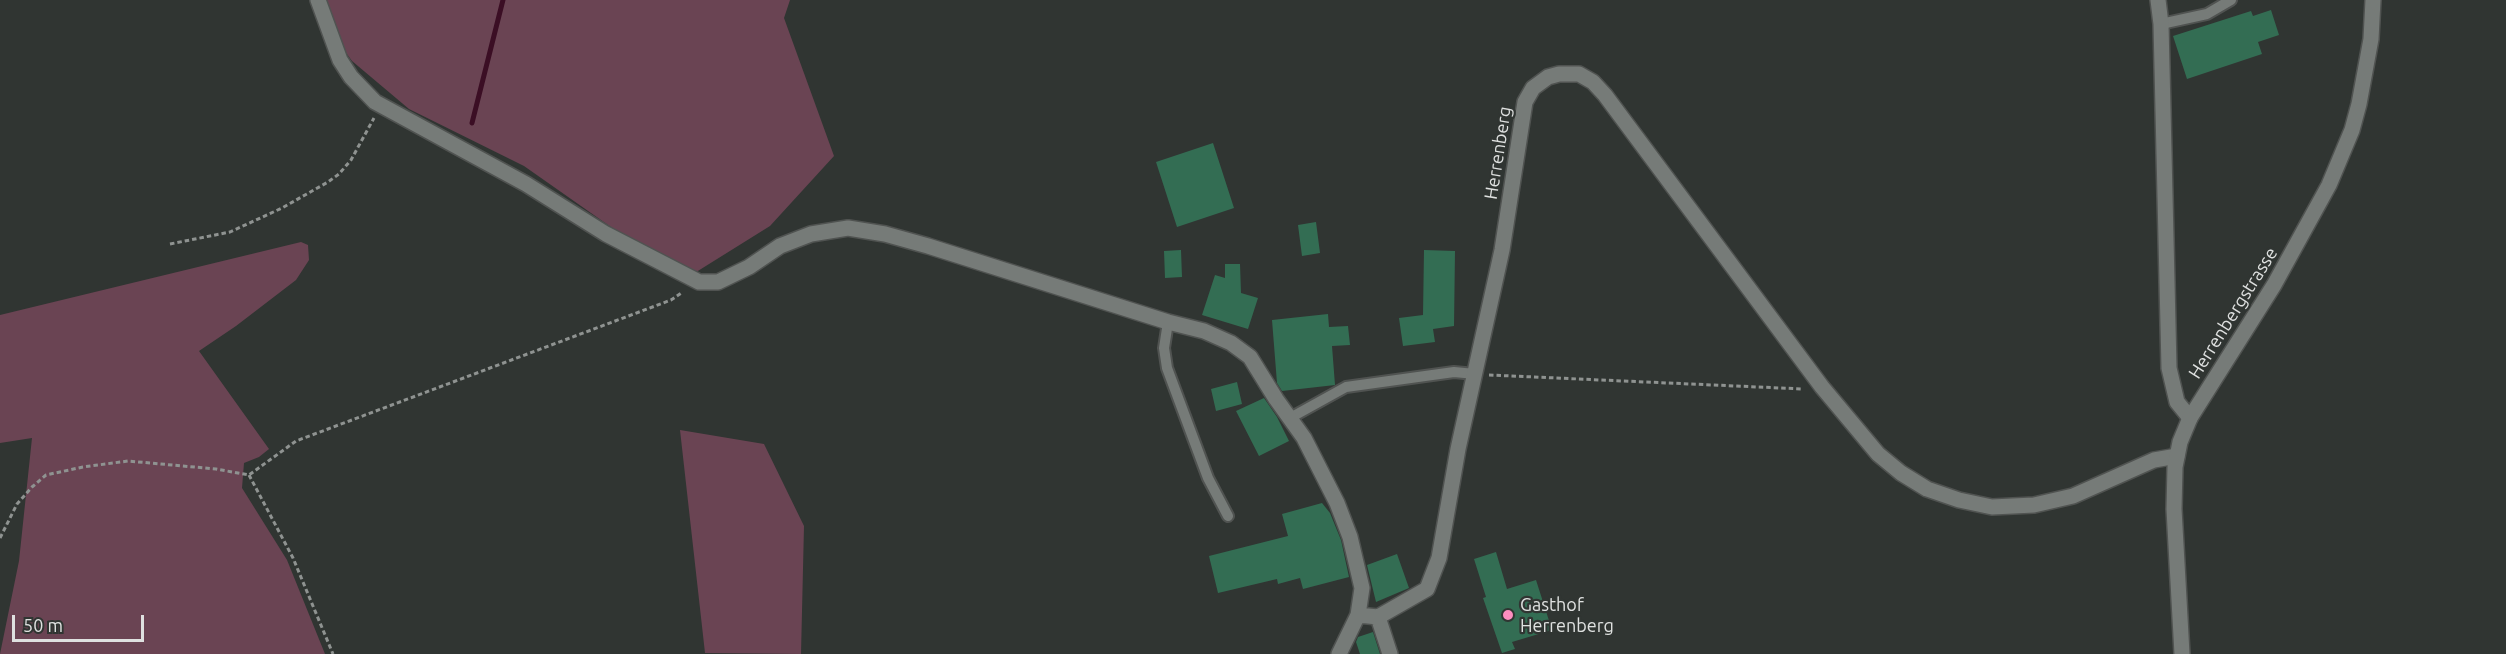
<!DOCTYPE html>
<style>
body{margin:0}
#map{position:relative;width:2506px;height:654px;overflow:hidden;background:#303532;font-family:Ubuntu,sans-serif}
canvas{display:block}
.scale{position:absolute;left:12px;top:615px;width:132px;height:27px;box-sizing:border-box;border:3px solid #dfe1e0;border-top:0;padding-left:8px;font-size:18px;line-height:21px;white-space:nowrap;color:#dfe1e0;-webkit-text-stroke:4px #303532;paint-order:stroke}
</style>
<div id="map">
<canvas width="2506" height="654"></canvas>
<div class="scale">50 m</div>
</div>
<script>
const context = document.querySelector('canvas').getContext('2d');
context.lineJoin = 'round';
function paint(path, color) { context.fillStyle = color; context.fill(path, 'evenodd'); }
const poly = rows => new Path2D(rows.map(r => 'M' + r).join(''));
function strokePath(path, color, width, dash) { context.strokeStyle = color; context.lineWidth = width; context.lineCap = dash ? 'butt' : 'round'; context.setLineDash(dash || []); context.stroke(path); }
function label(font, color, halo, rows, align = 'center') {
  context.font = font + ' Ubuntu,sans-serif'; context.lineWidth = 4.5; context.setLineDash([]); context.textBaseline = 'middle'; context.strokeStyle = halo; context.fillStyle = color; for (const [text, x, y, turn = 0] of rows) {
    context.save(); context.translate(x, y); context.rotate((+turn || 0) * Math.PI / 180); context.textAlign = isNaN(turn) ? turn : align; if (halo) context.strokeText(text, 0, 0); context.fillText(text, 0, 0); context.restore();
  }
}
paint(poly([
 [318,0,790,0,784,18,834,156,770,226,685,279,524,166,409,109,352,61,323,21],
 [301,242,308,245,309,260,296,280,236,326,199,351,269,449,259,457,244,463,242,488,287,560,325,654,0,654,19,561,32,438,0,443,0,315],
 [680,430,764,444,804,526,801,654,705,653]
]), '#6a4453');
strokePath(poly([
 [472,123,503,0]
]), '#3b0e24', 5);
paint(poly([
 [2271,10,2279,35,2258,42,2262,54,2187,79,2173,36,2251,11,2253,16],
 [1213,143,1234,208,1177,227,1156,162],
 [1316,222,1320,253,1302,256,1298,225],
 [1181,250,1182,277,1165,278,1164,251],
 [1424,250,1455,251,1454,326,1433,329,1435,342,1403,346,1399,318,1423,315],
 [1225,264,1240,264,1241,293,1258,298,1248,329,1202,315,1215,275,1225,278],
 [1328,314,1329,327,1348,326,1350,345,1332,346,1335,385,1282,391,1277,383,1272,320],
 [1237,382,1242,404,1216,411,1211,389],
 [1264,398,1277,417,1289,441,1259,456,1236,411],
 [1322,503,1330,513,1341,540,1349,577,1303,589,1300,578,1278,584,1277,579,1218,593,1209,556,1288,536,1282,514],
 [1496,552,1507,589,1536,580,1552,630,1512,642,1515,649,1502,653,1483,598,1486,597,1474,559],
 [1397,554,1409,588,1376,602,1367,565],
 [1373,632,1380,654,1360,654,1356,642,1358,637]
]), '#336d53');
const service = poly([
 [2161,24,2207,14,2231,0],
 [1168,322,1164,348,1167,368,1208,478,1228,516],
 [1290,418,1346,387,1454,372,1475,374]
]);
const minor = poly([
 [318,0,340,60,351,77,375,102,526,184,606,234,699,282,718,282,749,267,780,246,811,234,848,228,885,234,928,246,1168,322,1204,331,1231,343,1250,357,1276,399,1304,438,1337,503,1350,537,1362,588,1358,615,1339,654],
 [2158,0,2161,24,2169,368,2177,402,2190,418],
 [1358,615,1378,617,1427,589,1439,558,1458,449,1502,250,1525,102,1533,88,1548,77,1559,74,1579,74,1593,82,1605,95,1822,387,1878,454,1901,473,1927,489,1959,500,1992,507,2034,505,2073,496,2154,460,2177,456],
 [1378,617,1390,654]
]);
const tertiary = poly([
 [2182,654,2174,509,2175,467,2180,442,2190,418,2274,285,2329,185,2352,130,2359,104,2371,39,2373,0]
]);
strokePath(service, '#505351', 14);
strokePath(minor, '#505351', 18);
strokePath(tertiary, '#505351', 18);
strokePath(poly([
 [170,244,230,232,282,208,328,182,339,174,351,160,374,118],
 [1489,375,1803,389],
 [249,475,293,558,333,654],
 [0,538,17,504,32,487,46,475,83,467,128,461,216,469,249,475,296,441,671,300,683,292]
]), '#8f9391', 3, [4.5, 3]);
strokePath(service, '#767b78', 10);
strokePath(minor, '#767b78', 15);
strokePath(tertiary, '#767b78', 15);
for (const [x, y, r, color] of [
 [1508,615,6,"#fd8ebf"]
]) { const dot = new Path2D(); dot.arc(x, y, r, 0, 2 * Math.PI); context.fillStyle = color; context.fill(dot); strokePath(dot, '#303532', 2); }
label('18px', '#dfe1e0', '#303532', [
 ["Herrenberg",1498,153,-81],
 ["Herrenbergstrasse",2233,313,-58]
]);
label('18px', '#dfe1e0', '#303532', [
 ["Gasthof",1520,605],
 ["Herrenberg",1520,626]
], 'left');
</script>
